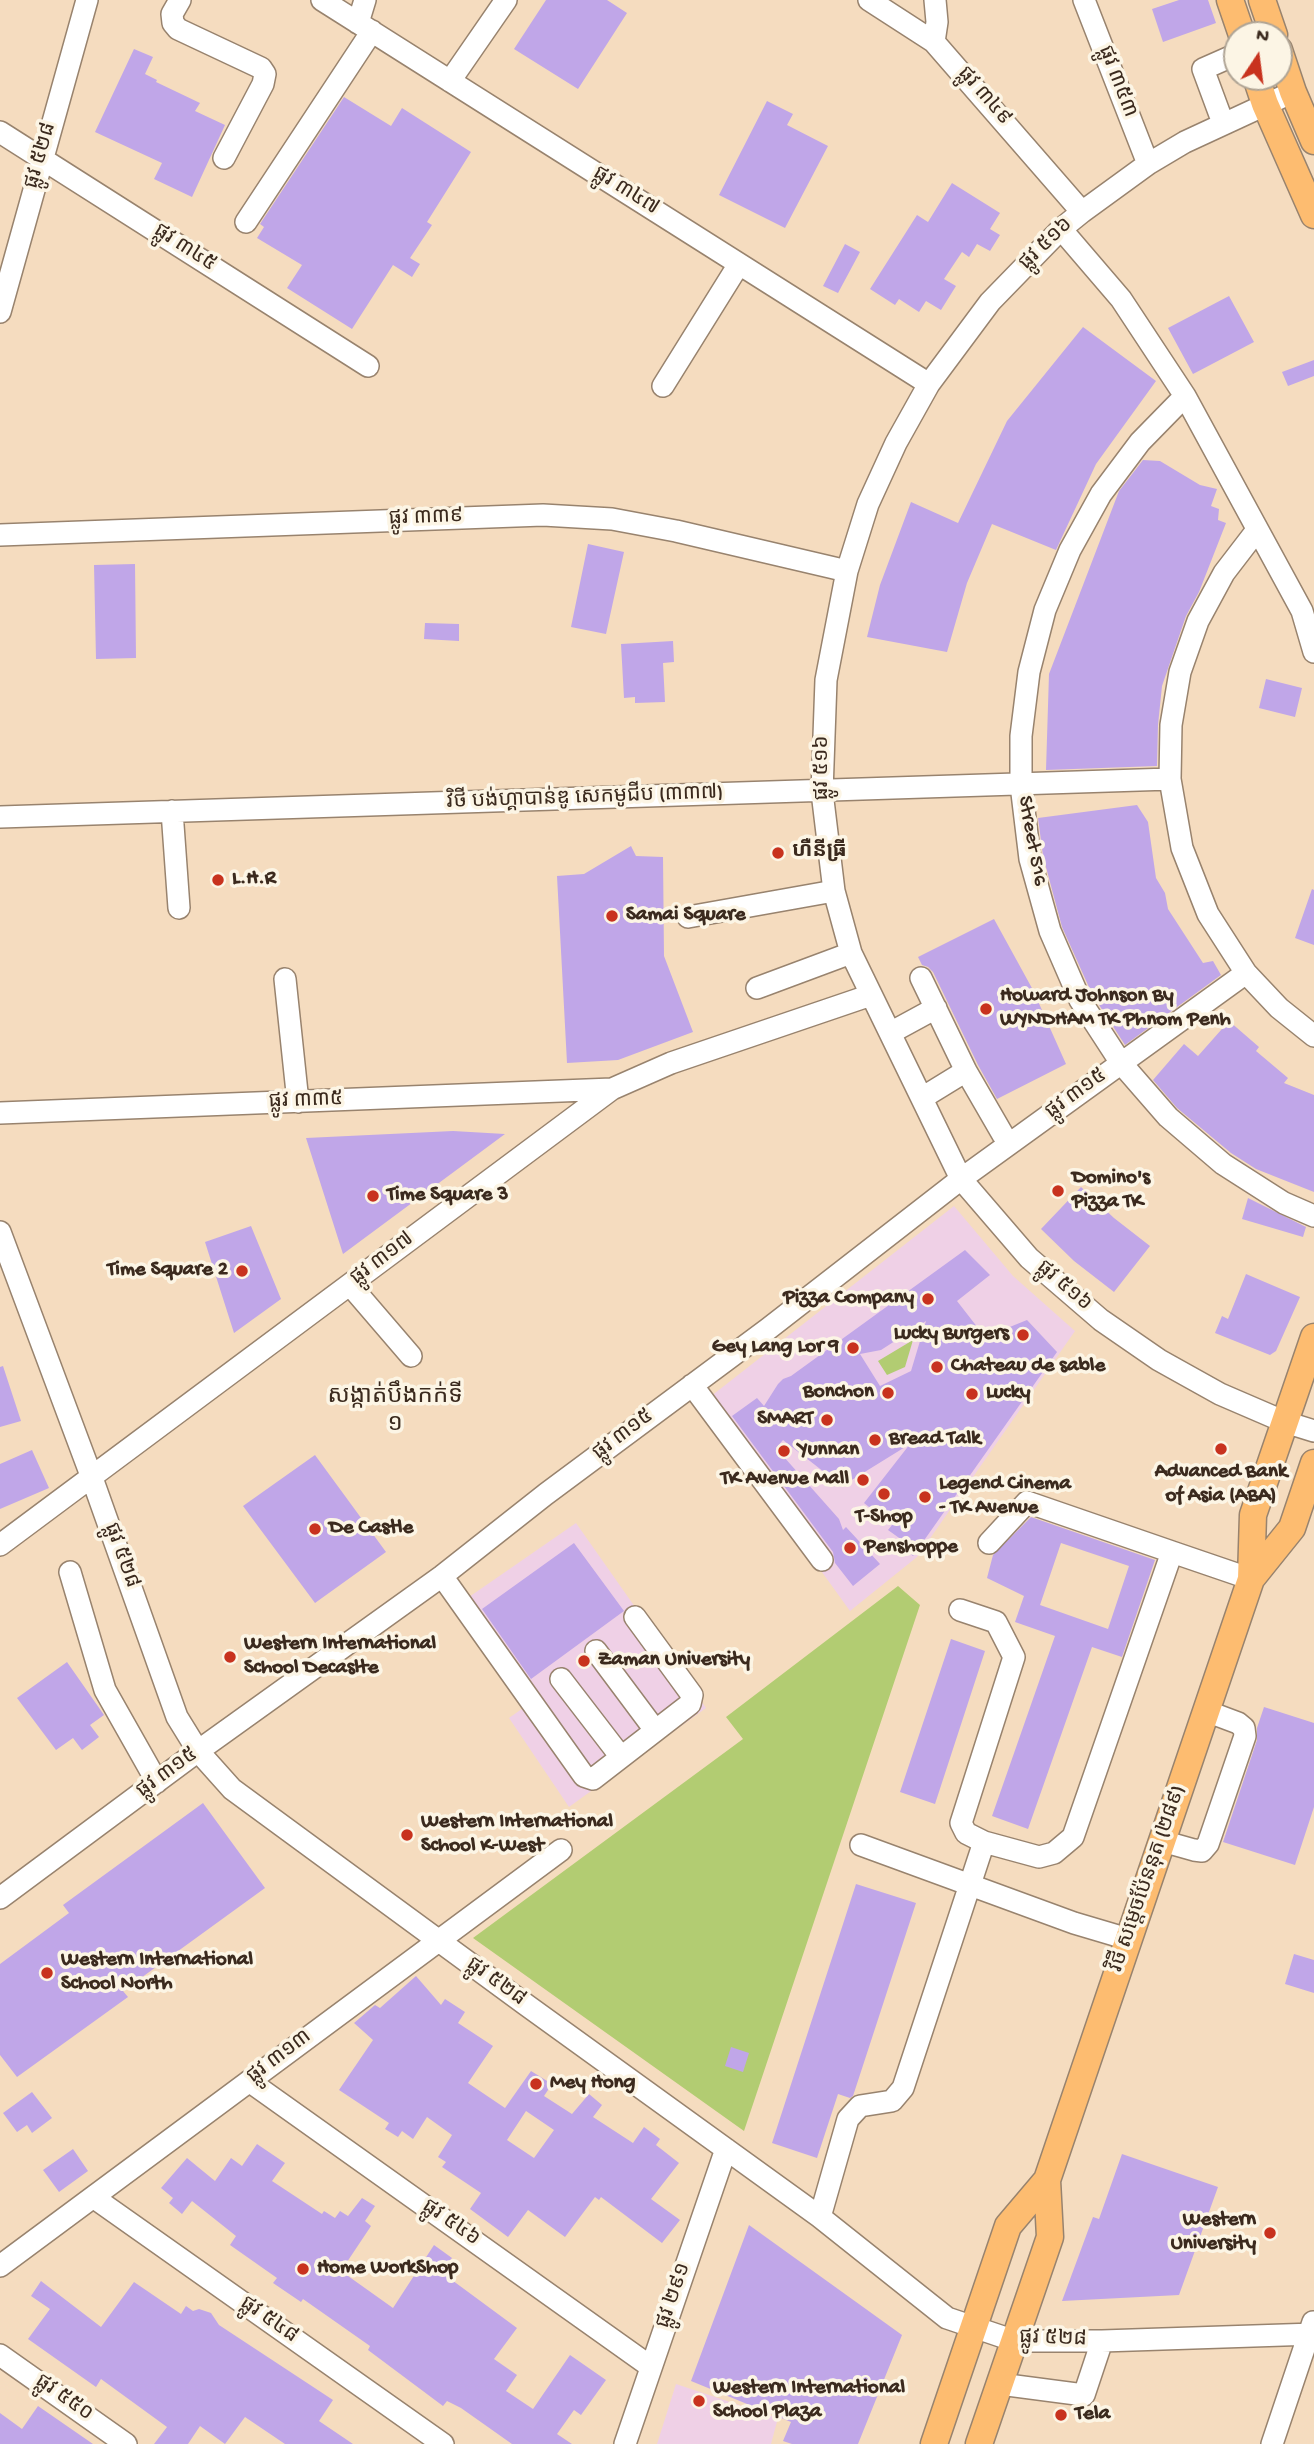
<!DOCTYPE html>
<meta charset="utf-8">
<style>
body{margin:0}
#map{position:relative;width:1314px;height:2444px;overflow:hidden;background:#f5dcbf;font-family:"Gochi Hand",sans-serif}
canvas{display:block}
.north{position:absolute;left:1223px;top:21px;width:70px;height:70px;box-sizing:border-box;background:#fcf5e5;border:2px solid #afa495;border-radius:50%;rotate:13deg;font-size:19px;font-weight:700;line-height:28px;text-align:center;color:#3b2a1e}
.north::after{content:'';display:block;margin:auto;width:24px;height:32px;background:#c8321e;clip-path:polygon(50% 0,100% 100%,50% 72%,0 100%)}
</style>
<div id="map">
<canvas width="1314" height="2444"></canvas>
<div class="north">N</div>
</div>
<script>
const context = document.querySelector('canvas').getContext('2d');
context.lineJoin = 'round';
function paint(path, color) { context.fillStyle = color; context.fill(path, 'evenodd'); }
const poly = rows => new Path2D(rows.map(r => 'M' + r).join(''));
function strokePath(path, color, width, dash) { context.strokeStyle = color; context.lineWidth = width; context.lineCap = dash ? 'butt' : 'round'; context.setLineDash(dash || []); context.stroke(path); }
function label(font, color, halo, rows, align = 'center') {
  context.font = font + ' "Gochi Hand","Noto Sans Khmer",sans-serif'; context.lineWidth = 7; context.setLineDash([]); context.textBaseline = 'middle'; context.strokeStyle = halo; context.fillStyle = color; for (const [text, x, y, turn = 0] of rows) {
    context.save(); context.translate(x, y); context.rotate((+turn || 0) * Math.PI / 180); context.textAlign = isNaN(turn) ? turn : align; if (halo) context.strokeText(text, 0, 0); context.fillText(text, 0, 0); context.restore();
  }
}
paint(poly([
 [954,1206,1013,1276,1075,1331,917,1557,850,1611,701,1404],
 [576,1523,706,1708,569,1807,509,1718,526,1706,456,1606],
 [676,2384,778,2418,771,2444,657,2444]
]), '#efd0e6');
paint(poly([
 [913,1340,905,1367,887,1375,878,1361],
 [898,1586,920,1605,744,2131,473,1938,743,1739,726,1717]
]), '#b2cc72');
paint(poly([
 [546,0,607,0,627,13,578,89,514,49],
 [1179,0,1208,0,1216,23,1163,42,1152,9],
 [134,49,153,57,145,74,157,80,156,82,200,103,195,111,225,125,192,197,154,179,162,163,95,132],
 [344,97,391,126,402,108,471,152,427,222,432,225,410,258,420,264,412,277,393,265,352,329,287,288,302,265,257,238,264,227,260,224],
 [767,101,793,114,787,125,828,146,785,228,719,195],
 [952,183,1000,213,990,229,1000,235,990,251,977,244,969,257,962,252,944,279,956,286,941,310,926,301,919,312,899,299,895,305,870,289,917,215,928,222],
 [845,244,860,252,838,293,823,286],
 [1229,296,1254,342,1193,374,1168,328],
 [1083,327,1156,381,1096,464,1056,550,992,524,967,583,947,652,867,637,880,585,911,502,958,523,1007,421],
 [1314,360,1314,376,1288,386,1282,372],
 [1143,460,1160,461,1200,485,1217,489,1211,506,1219,509,1218,520,1226,523,1199,592,1186,616,1162,686,1158,725,1157,766,1046,770,1049,674,1119,491],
 [588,544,624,552,606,634,571,627],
 [135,564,136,658,96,659,94,565],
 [425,623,459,624,459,641,424,639],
 [673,641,674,662,663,663,665,702,635,703,635,697,624,698,621,644],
 [1266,679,1302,688,1295,717,1259,708],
 [1137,805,1148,822,1156,878,1165,893,1168,909,1203,963,1213,961,1221,975,1125,1045,1092,994,1062,927,1043,856,1038,818],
 [631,846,636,856,663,857,664,956,693,1032,618,1060,567,1063,557,876,584,874],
 [1312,889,1314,890,1314,945,1295,938],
 [994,919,1033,990,1066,1064,997,1099,978,1065,933,972,928,967,922,965,918,957],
 [1229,1021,1259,1047,1256,1051,1288,1078,1284,1083,1314,1095,1314,1192,1256,1169,1231,1153,1177,1108,1153,1080,1184,1044,1198,1056],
 [453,1131,505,1134,343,1254,306,1138],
 [1081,1187,1114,1218,1150,1246,1114,1292,1074,1261,1041,1229],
 [1248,1198,1306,1227,1303,1237,1242,1219],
 [251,1226,281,1299,234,1333,205,1242],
 [965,1250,990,1275,957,1301,985,1337,1027,1320,1057,1352,913,1556,899,1543,902,1540,888,1530,892,1525,864,1503,910,1444,842,1486,783,1440,776,1448,839,1519,843,1530,846,1527,880,1564,853,1586,835,1563,833,1552,732,1416,757,1398,764,1406,778,1384,783,1379,791,1376],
 [926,1321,911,1371,880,1386,860,1354,881,1350],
 [1246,1274,1300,1297,1276,1351,1270,1355,1215,1333,1222,1316,1228,1319],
 [3,1366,21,1421,0,1427,0,1367],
 [32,1450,49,1488,0,1509,0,1464],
 [315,1455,386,1552,315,1603,243,1506],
 [1031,1517,1155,1560,1122,1657,1092,1647,1028,1829,992,1816,1055,1636,1015,1622,1024,1596,987,1578,993,1555],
 [1061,1543,1129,1566,1108,1629,1040,1605],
 [574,1543,624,1611,531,1679,482,1609],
 [951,1639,985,1651,935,1804,900,1792],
 [67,1662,104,1715,90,1725,99,1737,82,1750,73,1738,56,1750,17,1698],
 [1264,1707,1314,1723,1314,1807,1295,1865,1223,1842,1257,1740,1257,1728],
 [203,1803,265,1888,123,1991,128,1997,17,2077,0,2055,0,1964,69,1913,63,1905],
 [856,1884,916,1903,853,2096,850,2098,838,2094,817,2158,772,2143],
 [1294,1954,1314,1960,1314,1993,1285,1984],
 [416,1976,441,2005,445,1999,465,2012,458,2023,493,2046,468,2083,505,2108,531,2071,552,2084,544,2096,572,2114,589,2094,602,2105,593,2117,633,2143,644,2127,660,2139,656,2145,679,2163,651,2199,680,2220,662,2243,601,2197,599,2200,595,2197,565,2237,528,2210,508,2237,470,2209,481,2193,442,2167,446,2162,438,2157,452,2135,427,2117,413,2139,402,2131,398,2137,385,2129,389,2123,339,2090,373,2040,354,2023,375,2005,380,2008],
 [526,2111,554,2130,534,2158,507,2140],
 [731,2047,749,2053,743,2072,725,2066],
 [32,2092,52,2118,32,2133,27,2125,17,2132,3,2113],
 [257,2144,285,2163,272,2181,322,2214,324,2211,335,2218,340,2211,348,2216,362,2198,375,2206,365,2221,371,2226,341,2271,393,2308,434,2245,452,2258,441,2272,517,2328,494,2359,517,2375,506,2391,533,2409,570,2355,606,2380,581,2415,574,2410,557,2434,572,2444,512,2444,461,2408,447,2401,443,2406,368,2350,370,2346,303,2299,301,2302,273,2283,277,2278,230,2245,236,2236,192,2201,182,2214,169,2203,173,2198,161,2188,187,2158,215,2181,231,2158,242,2166],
 [73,2149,88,2171,59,2192,43,2170],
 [1122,2154,1218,2187,1179,2295,1062,2301,1093,2217,1099,2219],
 [749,2225,902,2335,858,2444,792,2444,783,2441,791,2422,691,2381],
 [41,2281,101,2327,134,2282,181,2314,186,2306,193,2311,199,2309,211,2313,219,2325,333,2400,319,2421,353,2444,285,2444,245,2417,225,2444,200,2426,188,2444,154,2444,167,2427,101,2379,96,2387,28,2339,50,2309,31,2296],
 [38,2406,93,2444,0,2444,0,2413,22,2429]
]), '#c0a6e8');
const minor = poly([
 [180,0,172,14,173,23,178,29,261,68,265,74,263,84,224,158],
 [322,0,929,384],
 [869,0,934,42,1082,212],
 [1084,0,1148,164],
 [358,23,365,0],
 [934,42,937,22,935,0],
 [450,81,506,0],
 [1293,92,1185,142,1148,164,1082,212,1061,229,990,302,929,384,896,443,868,504,847,571,826,680,822,792,834,891,851,953,961,1179,1029,1258,1101,1320,1159,1360,1220,1394,1285,1422,1314,1431],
 [1223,123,1203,69,1237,54],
 [0,132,368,366],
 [246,222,372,31],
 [1061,229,1121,299,1185,396,1302,611,1314,652],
 [0,312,87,0],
 [663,386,739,264],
 [1185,396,1140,442,1101,494,1070,550,1045,610,1029,672,1021,736,1021,785,1030,859,1050,931,1080,1000,1121,1063,1168,1117,1223,1164,1284,1203,1314,1216],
 [1257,530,1224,573,1198,621,1180,672,1171,725,1170,779,1182,848,1208,914,1246,973,1279,1008,1314,1036],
 [0,535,543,515,612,519,676,531,847,571],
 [172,811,179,908],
 [0,817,1170,779],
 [688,917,834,891],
 [921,978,966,1071,1003,1135],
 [285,979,298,1102],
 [757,988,851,953],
 [890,1033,936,1008],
 [922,1098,966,1071],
 [0,1113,612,1089],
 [0,1232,92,1478,177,1717,198,1751,232,1789,525,2004,820,2217,947,2318,1015,2341,1102,2341,1314,2334],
 [350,1285,411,1356],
 [692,1385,822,1560],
 [989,1543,1027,1502,1172,1552],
 [0,1545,612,1089,671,1063,871,995],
 [70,1572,105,1690,157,1782],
 [442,1576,584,1776,593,1779,690,1704,692,1695,635,1617],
 [960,1610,996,1622,1014,1657,961,1823,966,1833,984,1842,1039,1857,1054,1853,1073,1837,1172,1552,1251,1579],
 [596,1651,655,1730],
 [561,1679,621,1757],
 [1162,1841,1194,1850,1202,1851,1208,1844,1245,1736,1244,1728,1238,1723,1206,1711],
 [861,1845,1074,1923,1128,1939],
 [0,1898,198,1751,442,1576,546,1494,768,1329,961,1179,1246,973],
 [249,2081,651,2367],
 [93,2197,443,2444],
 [820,2217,848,2119,860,2106,892,2101,903,2088,984,1842],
 [0,2266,561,1850],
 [0,2355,126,2444],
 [1000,2384,1084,2395,1102,2341],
 [625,2444,726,2149],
 [1272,2444,1313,2322]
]);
const major = poly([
 [1230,0,1242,35],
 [1262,0,1274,35],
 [1279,50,1293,92,1314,141],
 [1256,77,1265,104,1314,215],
 [1251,1579,1292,1528,1314,1463],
 [934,2444,1008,2226,1047,2180,1251,1579,1253,1515,1314,1337],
 [979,2444,1050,2237,1047,2180]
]);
strokePath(minor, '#98836e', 24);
strokePath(major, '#98836e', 29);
strokePath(minor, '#fff', 21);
strokePath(major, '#fdbc70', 26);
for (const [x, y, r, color] of [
 [778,853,7,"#c8321e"],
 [218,880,7,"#c8321e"],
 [612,916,7,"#c8321e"],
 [986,1009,7,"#c8321e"],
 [1058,1191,7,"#c8321e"],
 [373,1196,7,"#c8321e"],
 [242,1271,7,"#c8321e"],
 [928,1299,7,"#c8321e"],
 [1023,1335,7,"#c8321e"],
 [853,1348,7,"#c8321e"],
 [937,1367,7,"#c8321e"],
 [888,1393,7,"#c8321e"],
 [972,1394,7,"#c8321e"],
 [827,1420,7,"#c8321e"],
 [875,1440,7,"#c8321e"],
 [1221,1449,7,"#c8321e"],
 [784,1451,7,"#c8321e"],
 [863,1480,7,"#c8321e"],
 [884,1494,7,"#c8321e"],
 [925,1497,7,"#c8321e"],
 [315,1529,7,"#c8321e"],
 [850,1548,7,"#c8321e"],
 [230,1657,7,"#c8321e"],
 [584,1661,7,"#c8321e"],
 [407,1835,7,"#c8321e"],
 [47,1973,7,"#c8321e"],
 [536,2084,7,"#c8321e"],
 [1270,2233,7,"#c8321e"],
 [303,2269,7,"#c8321e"],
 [699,2401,7,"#c8321e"],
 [1061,2415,7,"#c8321e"]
]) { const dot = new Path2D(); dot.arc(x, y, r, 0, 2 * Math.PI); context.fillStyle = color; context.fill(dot); strokePath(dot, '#fcf5e5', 2.5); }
label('21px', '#3b2a1e', '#fcf5e5', [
 ["ផ្លូវ ៣៥៣",1116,82,69],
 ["ផ្លូវ ៣៤៩",983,97,49],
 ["ផ្លូវ ៥២៨",42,156,-74],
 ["ផ្លូវ ៣៤៧",625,192,32],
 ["ផ្លូវ ៥១៦",1047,245,-44],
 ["ផ្លូវ ៣៤៥",184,249,33],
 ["ផ្លូវ ៣៣៩",426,519,-2],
 ["ផ្លូវ ៥១៦",824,768,-90],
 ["វិថី បង់ហ្គាបាន់ឌូ សេកមូជីប (៣៣៧)",585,799,-2],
 ["Street 516",1031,841,80],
 ["ផ្លូវ ៣១៥",1077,1095,-36],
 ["ផ្លូវ ៣៣៥",306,1102,-2],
 ["ផ្លូវ ៣១៧",383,1260,-37],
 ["ផ្លូវ ៥១៦",1063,1287,41],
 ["ផ្លូវ ៣១៥",624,1436,-37],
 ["ផ្លូវ ៥២៨",120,1556,70],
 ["ផ្លូវ ៣១៥",168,1774,-36],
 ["វិថី សម្តេចប៉ែននុត (២៨៩)",1149,1879,-71],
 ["ផ្លូវ ៥២៨",495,1983,36],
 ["ផ្លូវ ៣១៣",280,2058,-37],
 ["ផ្លូវ ៥៤៦",450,2224,35],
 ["ផ្លូវ ២៩១",675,2296,-71],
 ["ផ្លូវ ៥៤៨",268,2321,35],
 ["ផ្លូវ ៥២៨",1053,2340,2],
 ["ផ្លូវ ៥៥០",63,2399,35]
]);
label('bold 21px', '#3b2a1e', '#fcf5e5', [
 ["ហឺនីធ្រី",792,853],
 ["L.H.R",232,880],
 ["Samai Square",626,916],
 ["Howard Johnson By",1000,997],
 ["WYNDHAM TK Phnom Penh",1000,1021],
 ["Domino's",1072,1179],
 ["Pizza TK",1072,1203],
 ["Time Square 3",387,1196],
 ["Time Square 2",228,1271,"right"],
 ["Pizza Company",914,1299,"right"],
 ["Lucky Burgers",1009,1335,"right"],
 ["Gey Lang Lor 9",839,1348,"right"],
 ["Chateau de sable",951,1367],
 ["Bonchon",874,1393,"right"],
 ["Lucky",986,1394],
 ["SMART",813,1420,"right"],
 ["Bread Talk",889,1440],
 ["Yunnan",798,1451],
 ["Advanced Bank",1221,1473,"center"],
 ["of Asia (ABA)",1221,1497,"center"],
 ["TK Avenue Mall",849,1480,"right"],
 ["Legend Cinema",939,1485],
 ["- TK Avenue",939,1509],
 ["T-Shop",884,1518,"center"],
 ["De Castle",329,1529],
 ["Penshoppe",864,1548],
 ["Western International",244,1645],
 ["School Decaslte",244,1669],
 ["Zaman University",598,1661],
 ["Western International",421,1823],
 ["School K-West",421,1847],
 ["Western International",61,1961],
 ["School North",61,1985],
 ["Mey Hong",550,2084],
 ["Western",1256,2221,"right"],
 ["University",1256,2245,"right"],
 ["Home WorkShop",317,2269],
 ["Western International",713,2389],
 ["School Plaza",713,2413],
 ["Tela",1075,2415]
], 'left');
label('24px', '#3b2a1e', '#fcf5e5', [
 ["សង្កាត់បឹងកក់ទី",395,1398],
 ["១",395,1426]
]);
</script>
